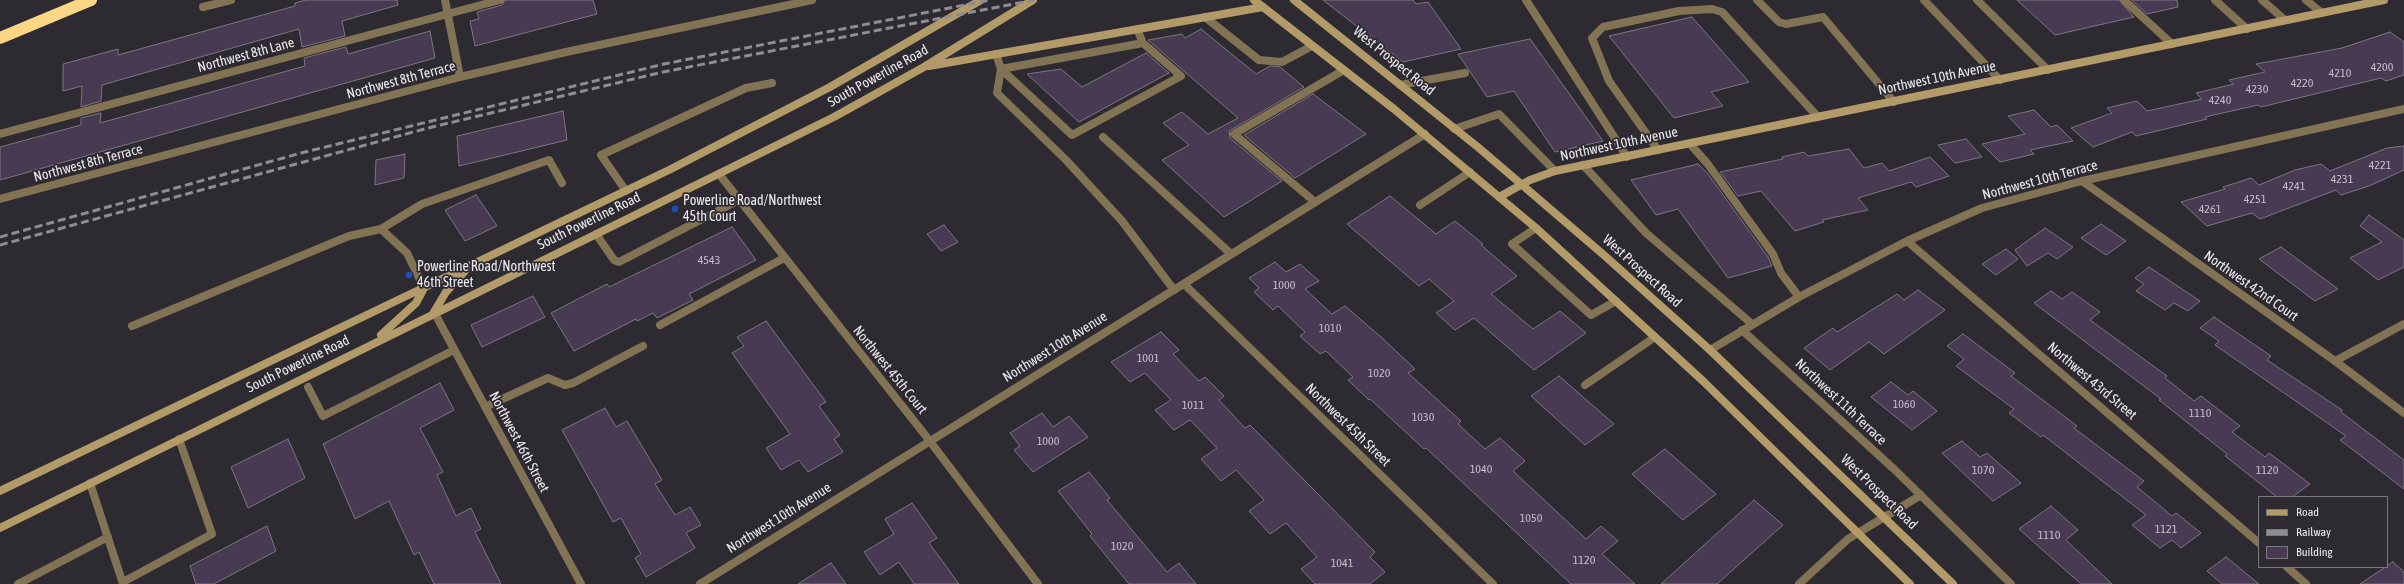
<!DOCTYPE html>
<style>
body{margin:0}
#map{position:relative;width:2404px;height:584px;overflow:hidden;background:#2e2a31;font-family:"Asap Condensed",sans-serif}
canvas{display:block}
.legend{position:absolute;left:2258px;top:496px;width:130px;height:72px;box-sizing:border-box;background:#2e2a31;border:1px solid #7a777d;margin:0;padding:5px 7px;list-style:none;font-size:12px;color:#eceaef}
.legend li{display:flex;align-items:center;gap:8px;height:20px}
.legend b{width:20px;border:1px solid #7a777d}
</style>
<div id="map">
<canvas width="2404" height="584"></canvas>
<ul class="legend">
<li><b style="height:5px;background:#b39b69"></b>Road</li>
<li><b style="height:5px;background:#8f8c92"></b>Railway</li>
<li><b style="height:11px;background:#493a54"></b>Building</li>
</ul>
</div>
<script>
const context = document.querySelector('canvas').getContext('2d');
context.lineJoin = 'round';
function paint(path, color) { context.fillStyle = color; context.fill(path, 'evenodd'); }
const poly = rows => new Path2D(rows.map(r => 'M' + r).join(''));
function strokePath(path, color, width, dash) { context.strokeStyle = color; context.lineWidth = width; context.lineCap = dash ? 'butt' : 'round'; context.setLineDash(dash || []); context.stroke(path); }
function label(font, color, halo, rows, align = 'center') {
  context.font = font + ' "Asap Condensed",sans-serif'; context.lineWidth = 3.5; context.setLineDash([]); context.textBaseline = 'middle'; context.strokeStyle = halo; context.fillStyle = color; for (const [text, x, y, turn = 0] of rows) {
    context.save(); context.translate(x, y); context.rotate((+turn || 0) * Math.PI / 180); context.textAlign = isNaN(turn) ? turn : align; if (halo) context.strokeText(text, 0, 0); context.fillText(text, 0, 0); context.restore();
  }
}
const building = poly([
 [306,0,397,0,398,5,342,21,345,36,302,47,299,29,102,85,101,101,81,107,82,86,63,91,63,64,118,49,118,55,295,6,295,3,306,0],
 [505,0,593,0,597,14,475,46,470,21,479,19,477,12,502,5,505,0],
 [1323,0,1413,0,1416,4,1428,2,1461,49,1403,62,1323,0],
 [2017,0,2119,0,2134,17,2055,35,2017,0],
 [2132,0,2177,0,2178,7,2147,14,2132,0],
 [1692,17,1749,82,1711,92,1723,106,1674,118,1609,36,1692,17],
 [1201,29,1256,74,1270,66,1280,67,1304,87,1229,131,1230,138,1282,181,1224,217,1162,160,1189,145,1163,123,1182,112,1208,134,1238,118,1148,40,1182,34,1185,38,1201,29],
 [430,31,435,58,0,180,0,147,81,125,81,118,101,113,100,123,305,66,304,58,346,47,348,54,430,31],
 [2390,32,2404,42,2404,75,2386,81,2381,78,2261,107,2258,105,2205,117,2207,119,2136,136,2132,132,2093,147,2071,128,2112,113,2107,108,2137,101,2147,111,2202,99,2196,93,2234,84,2229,80,2265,72,2256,64,2342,48,2390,32],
 [1530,39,1603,141,1555,152,1514,91,1487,97,1458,54,1530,39],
 [1146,53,1169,73,1079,122,1027,74,1061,69,1082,87,1146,53],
 [1313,94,1366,134,1295,178,1244,135,1313,94],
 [2034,110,2051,127,2057,125,2073,141,2030,150,2034,154,2000,162,1982,144,2025,134,2008,116,2034,110],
 [563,111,567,140,459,166,457,136,563,111],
 [1966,139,1982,157,1955,163,1938,145,1966,139],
 [2404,146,2404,170,2369,186,2341,195,2336,190,2260,219,2252,213,2207,226,2181,202,2225,189,2223,187,2251,178,2259,185,2295,170,2321,164,2330,171,2387,148,2404,146],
 [1849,149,1864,168,1882,163,1889,171,1930,157,1949,176,1916,187,1911,182,1858,198,1868,210,1822,220,1824,222,1795,231,1761,191,1738,196,1720,172,1783,159,1782,157,1804,152,1808,156,1849,149],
 [405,154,404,178,375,185,376,160,405,154],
 [1698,164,1708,174,1768,257,1772,266,1728,278,1678,209,1656,215,1631,180,1698,164],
 [476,195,497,226,465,241,445,210,476,195],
 [1390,196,1436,234,1455,221,1483,244,1481,245,1517,276,1491,294,1533,329,1560,311,1586,333,1534,370,1474,318,1455,330,1436,313,1454,301,1429,279,1419,286,1347,224,1390,196],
 [2369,215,2404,240,2404,267,2378,280,2350,258,2382,242,2360,226,2369,215],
 [2101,224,2126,241,2106,255,2081,238,2101,224],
 [944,225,958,242,941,251,927,234,944,225],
 [732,227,756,260,689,294,693,300,657,318,653,313,637,321,636,319,574,351,551,313,607,284,609,287,732,227],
 [2045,228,2073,247,2057,259,2048,253,2027,266,2015,250,2045,228],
 [2281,247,2338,289,2315,301,2259,259,2281,247],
 [2006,249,2018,259,1996,275,1982,264,2006,249],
 [1275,262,1286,272,1300,264,1319,281,1305,289,1332,314,1345,306,1381,337,1415,369,1408,373,1461,421,1458,424,1485,449,1500,438,1525,461,1513,471,1586,539,1601,526,1618,541,1602,554,1635,584,1571,584,1426,448,1424,449,1370,399,1369,400,1348,380,1353,377,1326,351,1320,354,1300,336,1305,332,1278,306,1273,310,1254,292,1259,288,1249,278,1275,262],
 [2149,267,2200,301,2188,311,2174,303,2165,310,2136,291,2144,284,2135,278,2149,267],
 [1918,290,1945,310,1884,354,1869,342,1830,370,1804,348,1833,328,1837,332,1897,294,1904,300,1918,290],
 [2051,291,2062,299,2072,292,2100,312,2090,320,2167,376,2165,378,2194,401,2201,396,2240,426,2232,432,2265,457,2269,453,2310,484,2292,497,2277,497,2225,456,2227,454,2159,400,2161,399,2034,303,2051,291],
 [533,296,545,317,482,347,471,325,533,296],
 [2214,317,2271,356,2267,360,2342,410,2341,412,2404,460,2404,489,2340,440,2346,436,2215,345,2219,341,2200,328,2214,317],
 [766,321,826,402,819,406,840,435,834,439,843,452,808,472,799,460,781,470,766,448,790,434,732,353,744,346,737,337,766,321],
 [1161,332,1179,350,1173,354,1199,381,1205,377,1224,396,1219,400,1245,428,1250,425,1375,552,1370,557,1385,572,1370,584,1315,584,1301,569,1317,557,1286,523,1270,534,1249,511,1264,500,1236,470,1221,481,1201,459,1217,448,1190,420,1174,430,1155,410,1171,400,1145,373,1130,382,1111,362,1161,332],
 [1963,334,2015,373,2011,376,2077,426,2074,428,2144,481,2137,487,2172,516,2176,513,2201,533,2181,548,2172,540,2160,548,2132,525,2146,515,2043,435,2041,437,2009,413,2014,409,1956,366,1964,359,1947,346,1963,334],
 [1559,376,1614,424,1585,445,1531,396,1559,376],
 [1891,382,1908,395,1913,391,1937,411,1912,430,1871,397,1891,382],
 [440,383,454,410,420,428,443,472,437,475,456,516,471,508,481,529,475,532,501,584,434,584,419,552,414,555,389,501,355,519,323,444,440,383],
 [605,408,616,427,627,421,662,480,655,484,675,515,690,507,701,525,686,533,695,548,646,577,635,558,641,554,621,518,613,522,562,430,605,408],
 [1042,413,1053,427,1069,416,1088,437,1033,472,1014,450,1020,446,1010,433,1042,413],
 [288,439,305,478,248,508,231,467,288,439],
 [1962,441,1980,457,1987,453,2021,483,1993,501,1942,453,1962,441],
 [1665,449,1716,494,1683,520,1632,474,1665,449],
 [1089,472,1110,498,1107,500,1167,572,1179,563,1196,584,1129,584,1090,536,1092,534,1058,491,1089,472],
 [1754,500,1783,525,1717,584,1661,584,1754,500],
 [912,503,937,538,929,543,959,584,914,584,899,562,880,575,864,552,894,534,885,519,912,503],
 [2051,506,2078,530,2066,540,2112,584,2081,584,2019,529,2051,506],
 [267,526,276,551,214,584,196,584,190,566,267,526],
 [2226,557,2259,584,2222,584,2207,571,2226,557],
 [2393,562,2404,572,2404,584,2360,584,2393,562],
 [831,563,846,584,798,584,831,563]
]);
paint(building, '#493a54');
strokePath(building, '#7b777f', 1);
strokePath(poly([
 [1526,0,1627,157],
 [1757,0,1779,22,1786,24,1823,17,1894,102],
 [1924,0,2000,80],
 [1977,0,2048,70],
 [2124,0,2172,44],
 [2215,0,2247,29],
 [2262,0,2285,20],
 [2306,0,2322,13],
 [1205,17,1259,60,1282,62,1312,46],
 [996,54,1001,69,1143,43,1137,29],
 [1001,69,997,93,1066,160,1122,221,1174,290],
 [1001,69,1072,135,1181,76,1143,43],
 [1400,85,1465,73],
 [1454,129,1499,114,1555,171],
 [1103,137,1230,253],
 [1690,144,1707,163,1773,254,1781,273,1799,297],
 [1658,150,1609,81,1592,38,1603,27,1679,11,1712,9,1722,12,1818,117],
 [1583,165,1646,233,1752,324],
 [626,191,601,155,746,88,772,83],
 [1315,202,1234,134,1344,70],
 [1420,205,1470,172],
 [1536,228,1512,244,1591,315,1616,301],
 [381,229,422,204,549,160,562,183],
 [596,234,614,260,619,262,739,200],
 [660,325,784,258],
 [132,326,349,236,381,229,407,253,424,288],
 [1585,385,1655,337],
 [308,387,323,416,454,350],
 [485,407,548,378,565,385,573,383,643,346],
 [123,582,212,534,179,439],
 [18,584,108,537]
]), '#827354', 8);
strokePath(poly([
 [445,0,460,77],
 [203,7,231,0],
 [0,134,500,0],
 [719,174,929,440,1038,584],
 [2082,181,2335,361,2404,413],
 [0,199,460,77,566,52,812,0],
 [1907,241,2259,543],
 [1184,284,1493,584],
 [434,312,581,584],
 [1742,330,1895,470,2011,584],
 [1710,350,1799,297,1907,241,1982,208,2082,181,2404,109],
 [2335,361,2404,324],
 [90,483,123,584],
 [2287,567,2306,584],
 [700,584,1425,134],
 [1799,584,1848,539,1921,495]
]), '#827354', 8);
strokePath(poly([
 [1254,0,1394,109,1536,228,1703,381,1910,584],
 [1294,0,1479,148,1605,256,1710,350,1953,584],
 [929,66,1263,7],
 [1499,197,1530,180,1555,171,2384,0],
 [434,312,446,292,465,271],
 [381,335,416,303,424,288],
 [0,491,669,170,830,87,981,0],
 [0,528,834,117,924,67,1033,0]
]), '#b39b69', 8);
strokePath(poly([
 [0,38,91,0]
]), '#fbd685', 12);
strokePath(poly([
 [0,237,301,153,664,64,990,0],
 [0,245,428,128,663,72,1034,0]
]), '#8f8c92', 3, [8, 4]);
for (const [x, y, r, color] of [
 [675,209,4,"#1a4fb4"],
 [409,275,4,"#1a4fb4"]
]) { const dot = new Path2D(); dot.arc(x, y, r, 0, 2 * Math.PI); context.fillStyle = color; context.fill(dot); strokePath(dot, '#2e2a31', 1.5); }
label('12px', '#c3bec8', null, [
 ["4200",2382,67],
 ["4210",2340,73],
 ["4220",2302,83],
 ["4230",2257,89],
 ["4240",2220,100],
 ["4221",2380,165],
 ["4231",2342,179],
 ["4241",2294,186],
 ["4251",2255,199],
 ["4261",2210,209],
 ["4543",709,260],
 ["1000",1284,285],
 ["1010",1330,328],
 ["1001",1148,358],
 ["1020",1379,373],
 ["1060",1904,404],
 ["1011",1193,405],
 ["1110",2200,413],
 ["1030",1423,417],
 ["1000",1048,441],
 ["1040",1481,469],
 ["1070",1983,470],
 ["1120",2267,470],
 ["1050",1531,518],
 ["1121",2166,529],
 ["1110",2049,535],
 ["1020",1122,546],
 ["1120",1584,560],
 ["1041",1342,563]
]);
label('14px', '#eceaef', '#2e2a31', [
 ["Northwest 8th Lane",246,55,-15],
 ["West Prospect Road",1394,61,39],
 ["South Powerline Road",878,76,-29],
 ["Northwest 10th Avenue",1937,78,-12],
 ["Northwest 8th Terrace",401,80,-15],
 ["Northwest 10th Avenue",1619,144,-12],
 ["Northwest 8th Terrace",88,163,-15],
 ["Northwest 10th Terrace",2040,180,-15],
 ["South Powerline Road",589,221,-26],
 ["West Prospect Road",1642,271,42],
 ["Northwest 42nd Court",2251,286,35],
 ["Northwest 10th Avenue",1055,347,-32],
 ["South Powerline Road",298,364,-26],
 ["Northwest 45th Court",890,370,51],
 ["Northwest 43rd Street",2092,381,40],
 ["Northwest 11th Terrace",1841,402,43],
 ["Northwest 45th Street",1348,425,44],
 ["Northwest 46th Street",519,442,62],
 ["West Prospect Road",1879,492,44],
 ["Northwest 10th Avenue",779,518,-32]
]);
label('14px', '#eceaef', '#2e2a31', [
 ["Powerline Road/Northwest",683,201],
 ["45th Court",683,217],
 ["Powerline Road/Northwest",417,267],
 ["46th Street",417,283]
], 'left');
</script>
